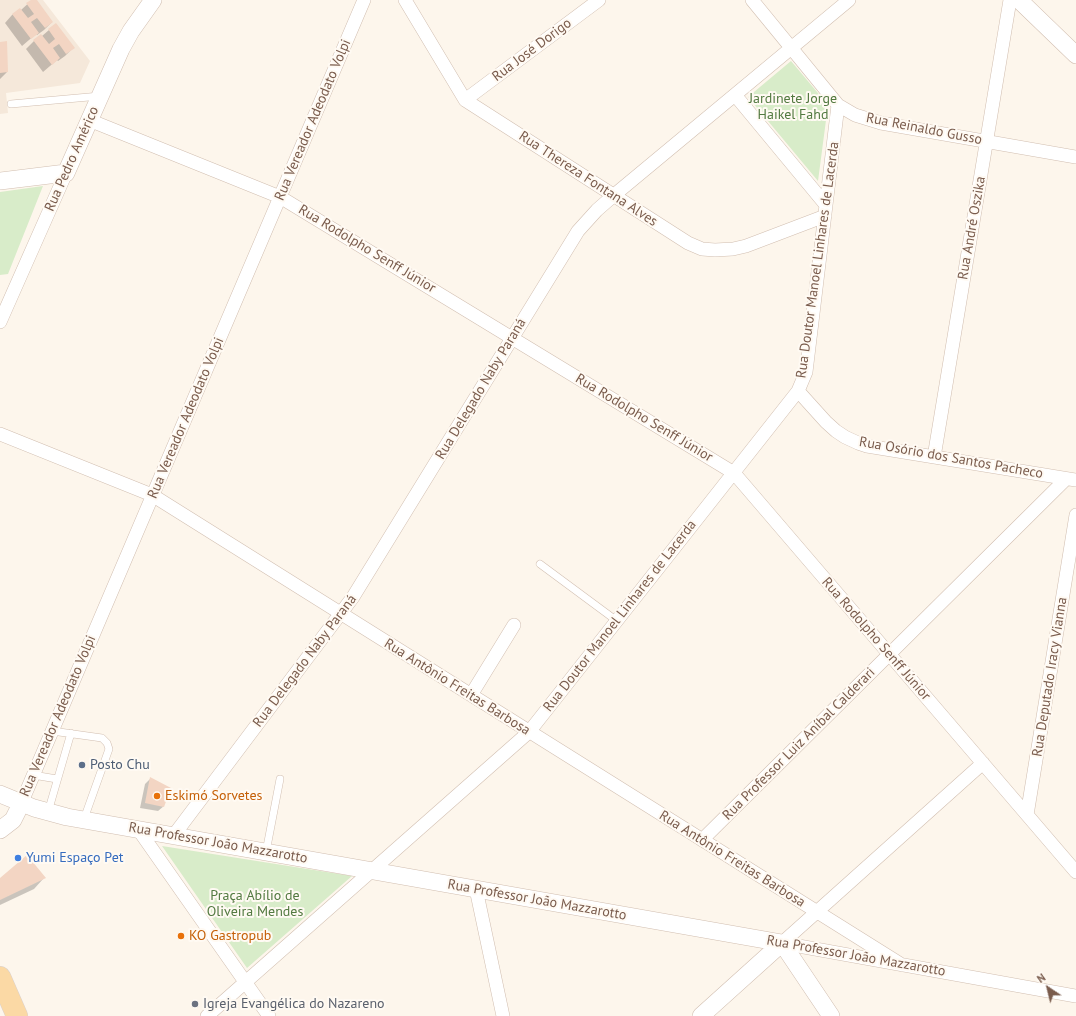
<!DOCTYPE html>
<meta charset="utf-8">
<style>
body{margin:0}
#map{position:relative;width:1076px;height:1016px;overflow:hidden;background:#fdf6ec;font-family:"PT Sans",sans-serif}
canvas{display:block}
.north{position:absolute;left:1028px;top:968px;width:40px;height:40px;-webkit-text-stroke:3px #fffaf3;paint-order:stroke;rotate:325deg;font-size:11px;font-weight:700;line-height:16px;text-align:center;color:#7a5c4d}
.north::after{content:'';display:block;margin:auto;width:14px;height:18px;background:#7a5c4d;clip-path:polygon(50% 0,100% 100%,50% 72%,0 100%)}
</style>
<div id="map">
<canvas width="1076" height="1016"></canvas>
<div class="north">N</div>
</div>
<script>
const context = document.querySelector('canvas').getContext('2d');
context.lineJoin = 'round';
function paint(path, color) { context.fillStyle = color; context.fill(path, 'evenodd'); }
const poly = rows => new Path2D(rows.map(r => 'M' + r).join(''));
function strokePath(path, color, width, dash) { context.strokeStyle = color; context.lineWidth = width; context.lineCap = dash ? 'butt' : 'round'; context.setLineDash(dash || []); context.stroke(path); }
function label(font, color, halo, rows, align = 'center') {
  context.font = font + ' "PT Sans",sans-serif'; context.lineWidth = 4; context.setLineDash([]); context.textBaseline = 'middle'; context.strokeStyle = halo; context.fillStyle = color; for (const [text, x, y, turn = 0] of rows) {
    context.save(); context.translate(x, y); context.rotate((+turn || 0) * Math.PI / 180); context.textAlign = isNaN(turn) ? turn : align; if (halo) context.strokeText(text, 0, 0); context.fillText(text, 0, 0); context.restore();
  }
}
paint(poly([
 [0,0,43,0,90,61,80,83,6,93,8,113,0,114]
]), '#f5e8da');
paint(poly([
 [791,61,828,105,818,181,748,97],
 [43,186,8,274,0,275,0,192],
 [162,846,352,876,247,968]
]), '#d8ecc9');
paint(poly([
 [32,0,36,0,52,22,44,30,37,35,36,34,22,46,5,23,12,15,20,9,21,10],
 [56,24,73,48,65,56,58,61,57,60,43,72,26,49,34,41,42,36],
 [0,43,7,72,0,79],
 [150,779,164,806,158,811,140,808,145,784],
 [44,878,34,889,0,905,0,879]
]), '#0003');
paint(poly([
 [31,0,37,0,53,22,45,28,37,18,31,22,39,33,31,39,12,14,20,8,28,18,34,14,26,3],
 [56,23,75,48,66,54,59,44,53,48,60,58,52,65,33,40,41,34,49,44,55,39,48,29],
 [7,41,8,72,0,73,0,42],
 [150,777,171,788,164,807,145,803],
 [27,855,46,878,0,900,0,878]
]), '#f3d5c3');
const service = poly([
 [11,104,100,96],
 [540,564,617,621],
 [52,731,102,738,107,743,109,749,84,819],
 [33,775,57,779],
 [48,812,71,733],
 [266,852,280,779]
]);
const minor = poly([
 [405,0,465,100,688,243,702,249,715,250,733,249,746,246,825,216],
 [752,0,838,105,855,115,881,123,1076,157],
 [735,95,826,205],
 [465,100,599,0],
 [89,120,280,197,734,473,1076,872],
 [0,322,66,173],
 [798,391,826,422,836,431,845,437,858,443,867,446,1076,480],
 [0,434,152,495,902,965],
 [934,457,1010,0],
 [471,695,514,625],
 [21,804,364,0],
 [1027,815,1076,515],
 [138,829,269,1016],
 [174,835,353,597,578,231,597,210,613,196,849,0],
 [702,840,1066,479],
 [476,889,503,1016],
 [782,943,1076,996],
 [782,943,983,763],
 [207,1016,529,732,798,391,806,372,838,105]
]);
const tertiary = poly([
 [1019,0,1076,55],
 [0,181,66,173,121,49,131,31,153,0],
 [0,794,34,808,67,817,782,943],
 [0,830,13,820,21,804],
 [782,943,831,1016],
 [701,1016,782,943]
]);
const primary = poly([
 [0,977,17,1016]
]);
strokePath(service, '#d1beb0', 8);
strokePath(minor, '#d1beb0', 14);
strokePath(tertiary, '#d1beb0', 18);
strokePath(primary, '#dad1cd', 22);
strokePath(service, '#fff', 7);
strokePath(minor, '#fff', 13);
strokePath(tertiary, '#fff', 17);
strokePath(primary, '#fbd9a5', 21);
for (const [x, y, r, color] of [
 [82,765,4,"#5c6f8a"],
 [157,796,4,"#e8710a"],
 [18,858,4,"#3f7fe0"],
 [181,936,4,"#e8710a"],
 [195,1004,4,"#6b7280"]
]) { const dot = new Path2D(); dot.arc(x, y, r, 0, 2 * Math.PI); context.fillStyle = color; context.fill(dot); strokePath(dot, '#fffaf3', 1.5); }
label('14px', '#7a5c4d', '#fffaf3', [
 ["Rua José Dorigo",532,50,-37],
 ["Rua Vereador Adeodato Volpi",313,120,-67],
 ["Rua Reinaldo Gusso",924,129,11],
 ["Rua Pedro Américo",72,159,-66],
 ["Rua Thereza Fontana Alves",588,179,33],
 ["Rua André Oszika",972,228,-80],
 ["Rua Rodolpho Senff Júnior",367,249,31],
 ["Rua Doutor Manoel Linhares de Lacerda",818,260,-82],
 ["Rua Delegado Naby Paraná",481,389,-59],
 ["Rua Vereador Adeodato Volpi",186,418,-67],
 ["Rua Rodolpho Senff Júnior",644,418,31],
 ["Rua Osório dos Santos Pacheco",951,458,10],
 ["Rua Doutor Manoel Linhares de Lacerda",620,616,-52],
 ["Rua Rodolpho Senff Júnior",876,639,49],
 ["Rua Delegado Naby Paraná",305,661,-53],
 ["Rua Deputado Iracy Vianna",1050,677,-81],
 ["Rua Antônio Freitas Barbosa",457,687,32],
 ["Rua Vereador Adeodato Volpi",58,716,-67],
 ["Rua Professor Luiz Aníbal Calderari",799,744,-45],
 ["Rua Professor João Mazzarotto",218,843,10],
 ["Rua Antônio Freitas Barbosa",732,859,32],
 ["Rua Professor João Mazzarotto",537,900,10],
 ["Rua Professor João Mazzarotto",856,956,10]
]);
label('14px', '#537a41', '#fffaf3', [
 ["Jardinete Jorge",793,99],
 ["Haikel Fahd",793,115],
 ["Praça Abílio de",255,896],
 ["Oliveira Mendes",255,912]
]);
label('14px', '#4e5e75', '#fffaf3', [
 ["Posto Chu",90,765]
], 'left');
label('14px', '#c56008', '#fffaf3', [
 ["Eskimó Sorvetes",165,796],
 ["KO Gastropub",189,936]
], 'left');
label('14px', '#366cbe', '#fffaf3', [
 ["Yumi Espaço Pet",26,858]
], 'left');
label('14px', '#5b616d', '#fffaf3', [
 ["Igreja Evangélica do Nazareno",203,1004]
], 'left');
</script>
